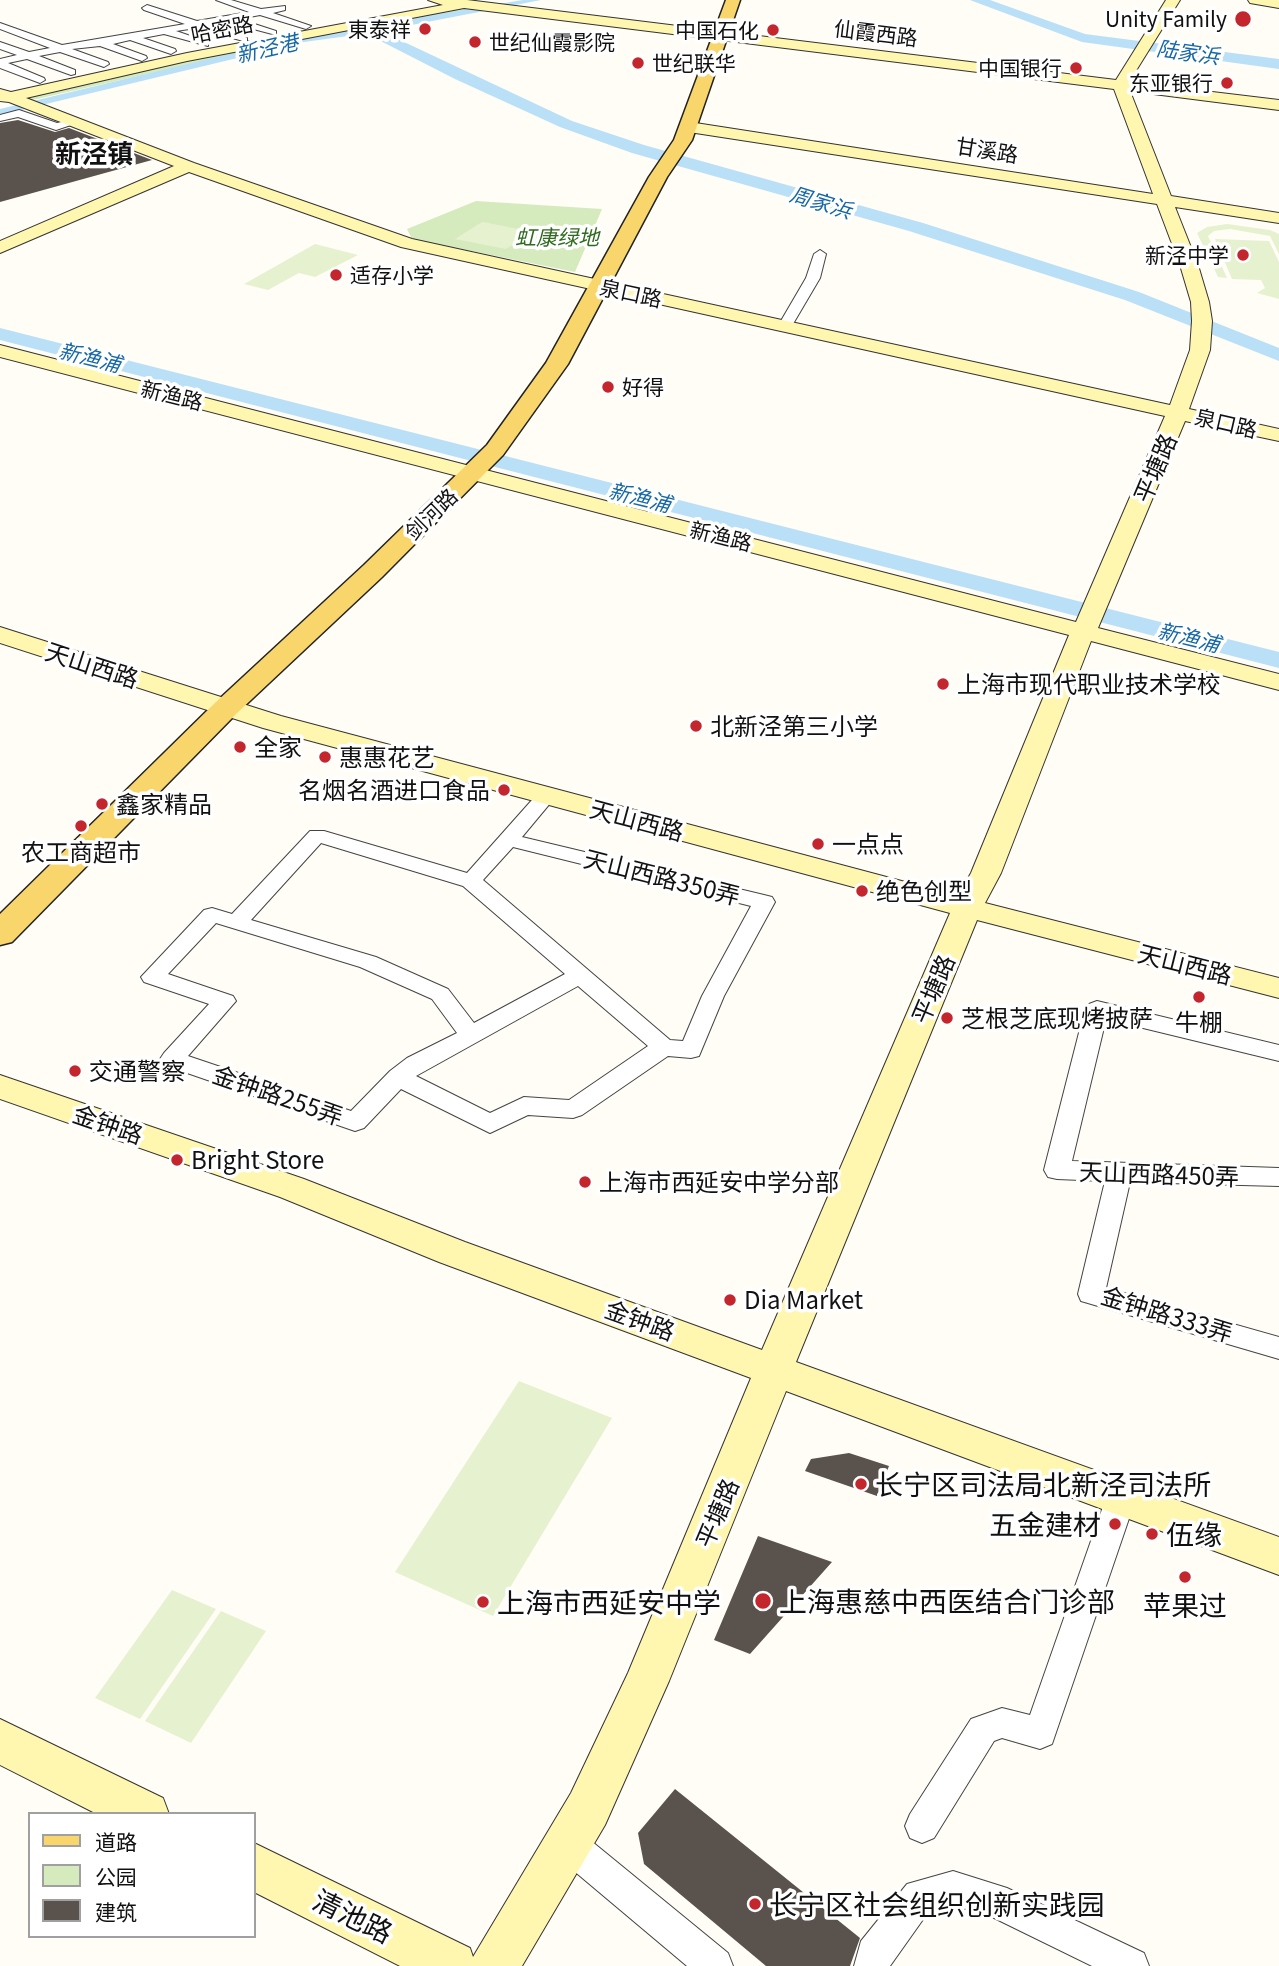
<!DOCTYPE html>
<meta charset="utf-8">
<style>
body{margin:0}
#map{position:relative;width:1279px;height:1966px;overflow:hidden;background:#fffdf5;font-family:Georgia,"Noto Sans SC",serif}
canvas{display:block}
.legend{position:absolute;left:28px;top:1812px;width:228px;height:126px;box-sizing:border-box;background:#fff;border:2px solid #a0a0a0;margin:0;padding:9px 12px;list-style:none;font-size:21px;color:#111}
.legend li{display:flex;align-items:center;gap:14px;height:35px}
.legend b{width:35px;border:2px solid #a0a0a0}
</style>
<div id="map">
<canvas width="1279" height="1966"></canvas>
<ul class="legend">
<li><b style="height:9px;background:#f9d66b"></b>道路</li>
<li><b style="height:19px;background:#d5ebbd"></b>公园</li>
<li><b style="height:19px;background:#5a524d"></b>建筑</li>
</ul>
</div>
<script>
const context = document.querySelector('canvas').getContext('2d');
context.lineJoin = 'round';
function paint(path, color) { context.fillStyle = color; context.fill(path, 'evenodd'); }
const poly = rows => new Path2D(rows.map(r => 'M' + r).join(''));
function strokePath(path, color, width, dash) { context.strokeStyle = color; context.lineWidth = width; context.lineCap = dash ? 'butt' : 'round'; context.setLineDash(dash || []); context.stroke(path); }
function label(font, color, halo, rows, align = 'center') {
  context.font = font + ' Georgia,"Noto Sans SC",serif'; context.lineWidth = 7; context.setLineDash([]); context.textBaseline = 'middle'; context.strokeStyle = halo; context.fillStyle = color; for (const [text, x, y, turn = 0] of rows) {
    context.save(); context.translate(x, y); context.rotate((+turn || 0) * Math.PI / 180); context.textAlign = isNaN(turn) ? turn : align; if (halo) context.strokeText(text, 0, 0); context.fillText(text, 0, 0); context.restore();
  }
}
paint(poly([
 [467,6,486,8,306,38,28,101,19,97,170,62],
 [476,201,602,209,575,272,412,239,407,229]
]), '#d5ebbd');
paint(poly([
 [482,222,483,222,533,232,506,249,455,239],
 [1227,224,1270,230,1279,234,1279,254,1270,236,1230,229,1214,231,1208,236,1227,278,1218,277,1197,233,1207,227],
 [1215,239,1269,241,1279,262,1279,299,1257,293,1265,288,1261,280,1232,279],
 [315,244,358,255,315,277,299,273,268,290,244,284],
 [519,1381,612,1418,493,1616,395,1572],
 [172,1590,216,1609,140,1719,95,1698],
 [221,1611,266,1631,191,1743,145,1721]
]), '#e6f2cf');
paint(poly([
 [523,0,541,0,370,33,304,42,0,115,0,109,304,36,523,0]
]), '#b9e0f7');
paint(poly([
 [970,0,990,0,1085,34,1279,59,1279,69,1082,42,970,0],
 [370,26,572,121,644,145,923,223,1139,292,1279,348,1279,361,1125,300,909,231,632,153,560,127,455,79,365,33,363,30,365,27,370,26],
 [0,328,1279,652,1279,668,0,340,0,328]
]), '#b9e0f7');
paint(poly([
 [18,120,55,132,69,128,152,160,0,202,0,123],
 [849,1453,889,1466,877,1496,805,1471,811,1459],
 [758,1536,832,1562,750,1654,714,1640],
 [675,1789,860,1938,850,1966,766,1966,644,1864,638,1833]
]), '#5a524d');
const street = poly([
 [216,0,231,0,261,9,285,6,285,10,273,13,311,26,306,29,260,15,239,19,276,31,276,35,227,22,208,25,247,38,247,42,196,28,176,31,208,42,208,46,164,34,143,38,175,49,176,51,171,54,130,40,113,44,146,56,147,58,142,61,100,46,72,49,108,62,109,64,104,67,60,52,39,56,75,70,75,74,71,75,27,59,8,63,44,78,45,80,40,83,0,68,0,59,17,55,0,49,0,42,29,52,50,48,0,29,0,23,62,45,185,24,144,10,142,8,147,5,197,21,249,12,216,0],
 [19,110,57,123,74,119,80,122,56,130,18,117,0,121,0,115,19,110],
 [820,250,826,254,820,278,790,329,780,329,778,326,806,278,814,254,820,250],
 [547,789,554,791,557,795,522,837,764,895,772,897,775,902,724,996,699,1056,691,1058,668,1056,582,1115,573,1118,528,1115,490,1133,401,1089,364,1128,355,1131,164,1065,160,1059,164,1053,209,1004,144,982,141,977,204,910,212,908,232,914,310,831,324,831,467,873,540,791,547,789],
 [321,843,463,886,565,974,474,1023,448,989,376,957,251,920,321,843],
 [513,847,751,906,702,996,683,1041,670,1040,483,880,513,847],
 [216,923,360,967,432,999,457,1033,407,1058,390,1071,351,1111,188,1056,236,1001,233,996,168,974,216,923],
 [578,986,648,1046,569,1100,524,1097,490,1113,416,1076,578,986],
 [1097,1001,1279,1045,1279,1061,1106,1019,1072,1161,1279,1168,1279,1186,1130,1182,1106,1288,1279,1337,1279,1359,1081,1301,1078,1294,1105,1181,1057,1179,1048,1177,1044,1170,1085,1009,1089,1004,1097,1001],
 [1121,1485,1131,1489,1136,1498,1052,1744,1040,1749,1002,1738,994,1741,934,1838,922,1843,910,1838,905,1826,910,1814,971,1719,1002,1708,1030,1715,1106,1498,1111,1489,1121,1485],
 [567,1826,579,1831,728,1953,733,1966,687,1966,555,1855,550,1843,555,1831,567,1826],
 [953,1871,1007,1888,1144,1953,1149,1966,1092,1966,990,1916,953,1905,929,1911,890,1966,854,1966,861,1941,907,1884,953,1871]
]);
const secondary = poly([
 [428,0,467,0,1116,80,1166,0,1180,0,1129,82,1279,100,1279,110,1130,91,1171,196,1279,213,1279,223,1175,207,1198,265,1209,302,1212,321,1210,350,1189,409,1279,429,1279,441,1185,421,1098,628,1279,674,1279,690,1091,641,1001,873,985,903,1279,978,1279,998,977,920,796,1362,1279,1537,1279,1575,786,1391,669,1681,605,1825,522,1966,400,1966,254,1892,254,1843,470,1948,473,1957,571,1793,628,1673,751,1378,439,1262,280,1197,0,1099,0,1075,304,1179,465,1242,762,1350,950,913,263,728,0,643,0,627,281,716,958,896,971,873,1069,635,0,357,0,345,1076,622,1165,416,401,247,189,172,0,253,0,241,174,166,9,102,0,101,0,89,11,92,187,53,443,5,428,0],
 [464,8,1114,89,1153,194,689,122,681,127,689,132,1157,204,1180,265,1191,302,1192,321,1190,350,1170,405,412,239,194,163,26,98,187,61,464,8],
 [1248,0,1279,0,1279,8,1250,3,1248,0],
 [0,1719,163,1798,169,1814,97,1814,0,1765,0,1719]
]);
const primary = poly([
 [726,0,740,0,692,140,667,177,568,364,503,455,382,577,236,714,12,942,0,945,0,914,216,702,364,565,487,445,546,363,649,177,674,140,726,0]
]);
strokePath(street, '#444', 2);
strokePath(secondary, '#333', 2);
strokePath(primary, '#222', 3);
paint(street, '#fff');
paint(secondary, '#fff6b0');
paint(primary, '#f9d66b');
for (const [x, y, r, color] of [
 [1243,19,9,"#c4262e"],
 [425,29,7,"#c4262e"],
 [773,30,7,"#c4262e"],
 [475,42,7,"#c4262e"],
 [638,63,7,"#c4262e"],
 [1076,68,7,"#c4262e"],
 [1227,83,7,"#c4262e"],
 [1243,255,7,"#c4262e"],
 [336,275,7,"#c4262e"],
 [608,387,7,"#c4262e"],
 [943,684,7,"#c4262e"],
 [696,726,7,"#c4262e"],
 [240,747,7,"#c4262e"],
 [325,757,7,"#c4262e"],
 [504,790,7,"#c4262e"],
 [102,804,7,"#c4262e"],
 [81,826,7,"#c4262e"],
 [818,844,7,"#c4262e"],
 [862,891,7,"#c4262e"],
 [1199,997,7,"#c4262e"],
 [947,1018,7,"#c4262e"],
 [75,1071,7,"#c4262e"],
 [177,1160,7,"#c4262e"],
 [585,1182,7,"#c4262e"],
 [730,1300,7,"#c4262e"],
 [861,1484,7,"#c4262e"],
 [1115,1524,7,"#c4262e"],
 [1152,1534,7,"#c4262e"],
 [1185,1577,7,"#c4262e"],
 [763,1601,9,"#c4262e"],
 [483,1602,7,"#c4262e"],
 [755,1904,7,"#c4262e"]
]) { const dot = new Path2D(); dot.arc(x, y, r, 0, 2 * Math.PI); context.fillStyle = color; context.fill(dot); strokePath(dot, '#fff', 2.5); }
label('21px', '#111', '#fff', [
 ["Unity Family",1227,19],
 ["東泰祥",411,29],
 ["中国石化",759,30],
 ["世纪仙霞影院",489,42,"left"],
 ["世纪联华",652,63,"left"],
 ["中国银行",1062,68],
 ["东亚银行",1213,83],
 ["新泾中学",1229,255],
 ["适存小学",350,275,"left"],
 ["好得",622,387,"left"]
], 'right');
label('21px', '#111', '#fff', [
 ["哈密路",222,29,-11],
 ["仙霞西路",876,33,7],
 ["甘溪路",987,150,9],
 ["泉口路",631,293,12],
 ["新渔路",172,395,14],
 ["泉口路",1226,423,13],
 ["剑河路",431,514,-44],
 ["新渔路",721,536,14]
]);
label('italic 21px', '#1768a6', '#fff', [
 ["新泾港",267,48,-13],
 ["陆家浜",1188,52,8],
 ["周家浜",821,202,17],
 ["新渔浦",90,357,14],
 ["新渔浦",640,497,14],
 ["新渔浦",1189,637,14]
]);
label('italic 21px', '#2f6b1f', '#fff', [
 ["虹康绿地",557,237]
]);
label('24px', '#111', '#fff', [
 ["平塘路",1155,468,-67],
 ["天山西路",92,665,18],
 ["天山西路",637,820,15],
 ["天山西路350弄",662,877,14],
 ["天山西路",1185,964,14],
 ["平塘路",933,989,-67],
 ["金钟路255弄",278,1095,19],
 ["金钟路",108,1124,19],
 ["天山西路450弄",1159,1174,2],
 ["金钟路333弄",1167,1314,17],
 ["金钟路",640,1320,20],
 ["平塘路",717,1513,-67]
]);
label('24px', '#111', '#fff', [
 ["上海市现代职业技术学校",957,684],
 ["北新泾第三小学",710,726],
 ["全家",254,747],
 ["惠惠花艺",339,757],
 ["名烟名酒进口食品",490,790,"right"],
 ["鑫家精品",116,804],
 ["一点点",832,844],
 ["农工商超市",81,852,"center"],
 ["绝色创型",876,891],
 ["芝根芝底现烤披萨",961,1018],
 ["牛棚",1199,1022,"center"],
 ["交通警察",89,1071],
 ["Bright Store",191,1160],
 ["上海市西延安中学分部",599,1182],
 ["Dia Market",744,1300]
], 'left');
label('bold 26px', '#111', '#fff', [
 ["新泾镇",94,153]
]);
label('28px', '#111', '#fff', [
 ["长宁区司法局北新泾司法所",875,1484],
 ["五金建材",1101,1524,"right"],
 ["伍缘",1166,1534],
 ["上海惠慈中西医结合门诊部",779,1601],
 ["上海市西延安中学",497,1602],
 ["苹果过",1185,1605,"center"],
 ["长宁区社会组织创新实践园",769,1904]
], 'left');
label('28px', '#111', '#fff', [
 ["清池路",353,1916,26]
]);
</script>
